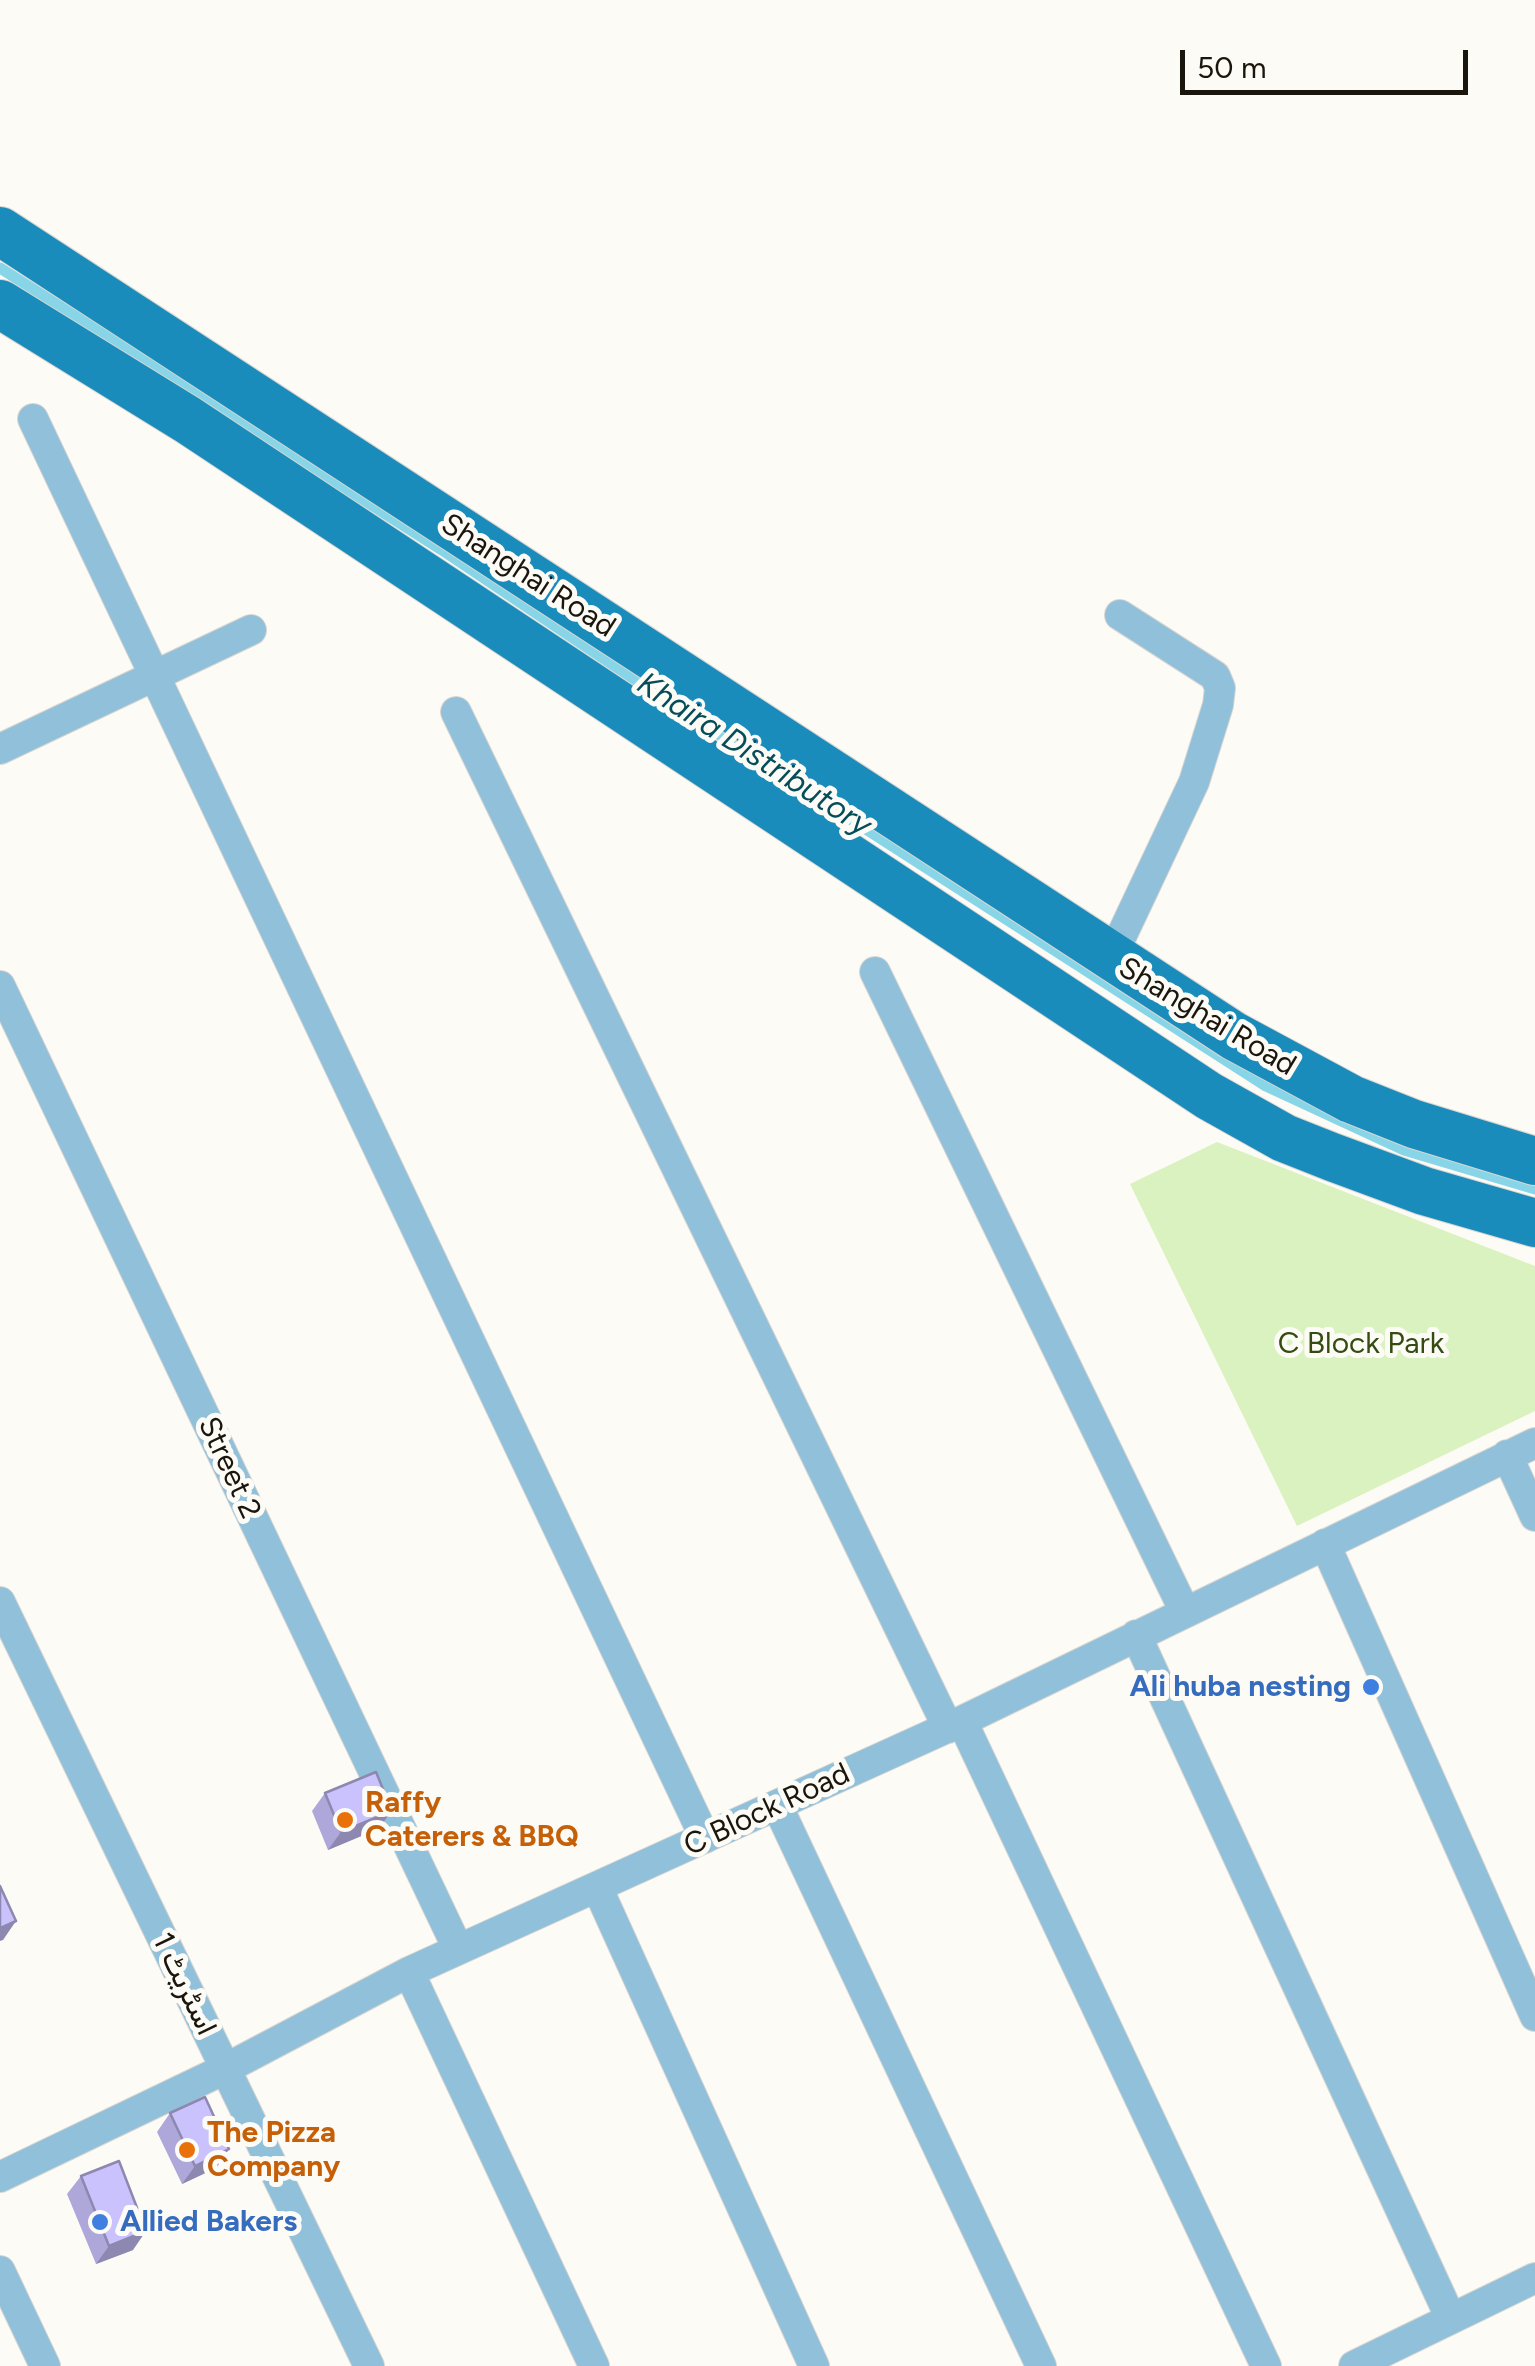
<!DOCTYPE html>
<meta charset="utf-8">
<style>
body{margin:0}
#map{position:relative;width:1535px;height:2366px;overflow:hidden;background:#fdfbf6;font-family:Figtree,sans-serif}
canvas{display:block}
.scale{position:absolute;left:1180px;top:50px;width:288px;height:45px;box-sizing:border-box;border:5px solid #1a160d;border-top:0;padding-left:12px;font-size:30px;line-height:35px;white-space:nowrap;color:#1a160d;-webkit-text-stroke:8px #fdfbf6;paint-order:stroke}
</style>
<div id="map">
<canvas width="1535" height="2366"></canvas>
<div class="scale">50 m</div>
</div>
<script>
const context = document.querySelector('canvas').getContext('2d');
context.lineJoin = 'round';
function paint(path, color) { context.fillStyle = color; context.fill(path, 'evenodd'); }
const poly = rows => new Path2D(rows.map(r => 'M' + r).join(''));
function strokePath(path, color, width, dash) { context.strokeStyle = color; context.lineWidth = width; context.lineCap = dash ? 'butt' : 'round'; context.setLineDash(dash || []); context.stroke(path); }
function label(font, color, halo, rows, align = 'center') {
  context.font = font + ' Figtree,Vazirmatn,sans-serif'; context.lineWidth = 10; context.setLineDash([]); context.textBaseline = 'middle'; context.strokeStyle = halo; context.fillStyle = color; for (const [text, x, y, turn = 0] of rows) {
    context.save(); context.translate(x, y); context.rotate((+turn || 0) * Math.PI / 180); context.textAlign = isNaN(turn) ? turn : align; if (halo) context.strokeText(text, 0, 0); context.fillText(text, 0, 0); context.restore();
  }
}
paint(poly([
 [1217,1142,1535,1266,1535,1411,1297,1526,1130,1184]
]), '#daf2c0');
strokePath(poly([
 [0,268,442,550,668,702,1266,1086,1404,1150,1535,1189]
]), '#89d5e8', 11);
const street = poly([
 [33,419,705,1838],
 [456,712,948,1728],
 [0,749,251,630],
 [1111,958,1194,782,1218,705,1220,688,1215,676,1120,615],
 [875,972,1185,1612],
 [0,986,458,1949],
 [1507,1455,1535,1516],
 [1325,1544,1535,2016],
 [0,1602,369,2366],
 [1136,1635,1451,2319],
 [962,1721,1266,2366],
 [777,1805,1041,2366],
 [598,1889,814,2366],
 [409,1972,594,2366],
 [0,2177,225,2069,409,1972,962,1721,1535,1443],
 [0,2271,45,2366],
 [1354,2366,1535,2278]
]);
const primary = poly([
 [0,231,1234,1036,1351,1099,1414,1124,1535,1161],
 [0,304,188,420,1209,1096,1284,1138,1332,1157,1424,1191,1535,1223]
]);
strokePath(street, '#d9d6d1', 32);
strokePath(primary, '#d9d6d1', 50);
strokePath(street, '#91c0db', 30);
strokePath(primary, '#1a8cbc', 48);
paint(poly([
 [325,1793,392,1811,378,1829,328,1850,312,1811],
 [170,2113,229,2149,216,2168,182,2184,157,2132],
 [81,2176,133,2250,96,2264,67,2194]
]), '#aea7d9');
paint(poly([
 [392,1811,378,1829,328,1850,341,1832],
 [16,1921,3,1940,0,1941,0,1928],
 [229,2149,216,2168,182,2184,195,2166],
 [146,2231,133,2250,96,2264,109,2246]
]), '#8d88b0');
const building = poly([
 [376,1772,392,1811,341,1832,325,1793,376,1772],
 [0,1886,16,1921,0,1928,0,1886],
 [205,2097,229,2149,195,2166,170,2113,205,2097],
 [119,2161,146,2231,109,2246,81,2176,119,2161]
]);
paint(building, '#cac2fc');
strokePath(building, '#8d88b0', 2.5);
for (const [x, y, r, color] of [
 [1371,1687,10,"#3f7fe0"],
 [345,1820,10,"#e8710a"],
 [187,2150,10,"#e8710a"],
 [100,2222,10,"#3f7fe0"]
]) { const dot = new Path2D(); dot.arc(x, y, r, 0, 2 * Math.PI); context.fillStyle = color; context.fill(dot); strokePath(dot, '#fdfbf6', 4); }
label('30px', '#1a160d', '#fdfbf6', [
 ["Shanghai Road",528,576,33],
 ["Shanghai Road",1207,1017,31],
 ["Street 2",229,1468,65],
 ["C Block Road",767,1810,-25],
 ["اسٹریٹ 1",184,1984,64]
]);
label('30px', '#344c12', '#fdfbf6', [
 ["C Block Park",1361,1344]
]);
label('bold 30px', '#366cbe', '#fdfbf6', [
 ["Ali huba nesting",1351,1687],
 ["Allied Bakers",120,2222,"left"]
], 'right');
label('bold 30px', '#c56008', '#fdfbf6', [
 ["Raffy",365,1803],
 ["Caterers & BBQ",365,1837],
 ["The Pizza",207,2133],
 ["Company",207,2167]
], 'left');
label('italic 32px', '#064d5a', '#fdfbf6', [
 ["Khaira Distributory",754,755,33]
]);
</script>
